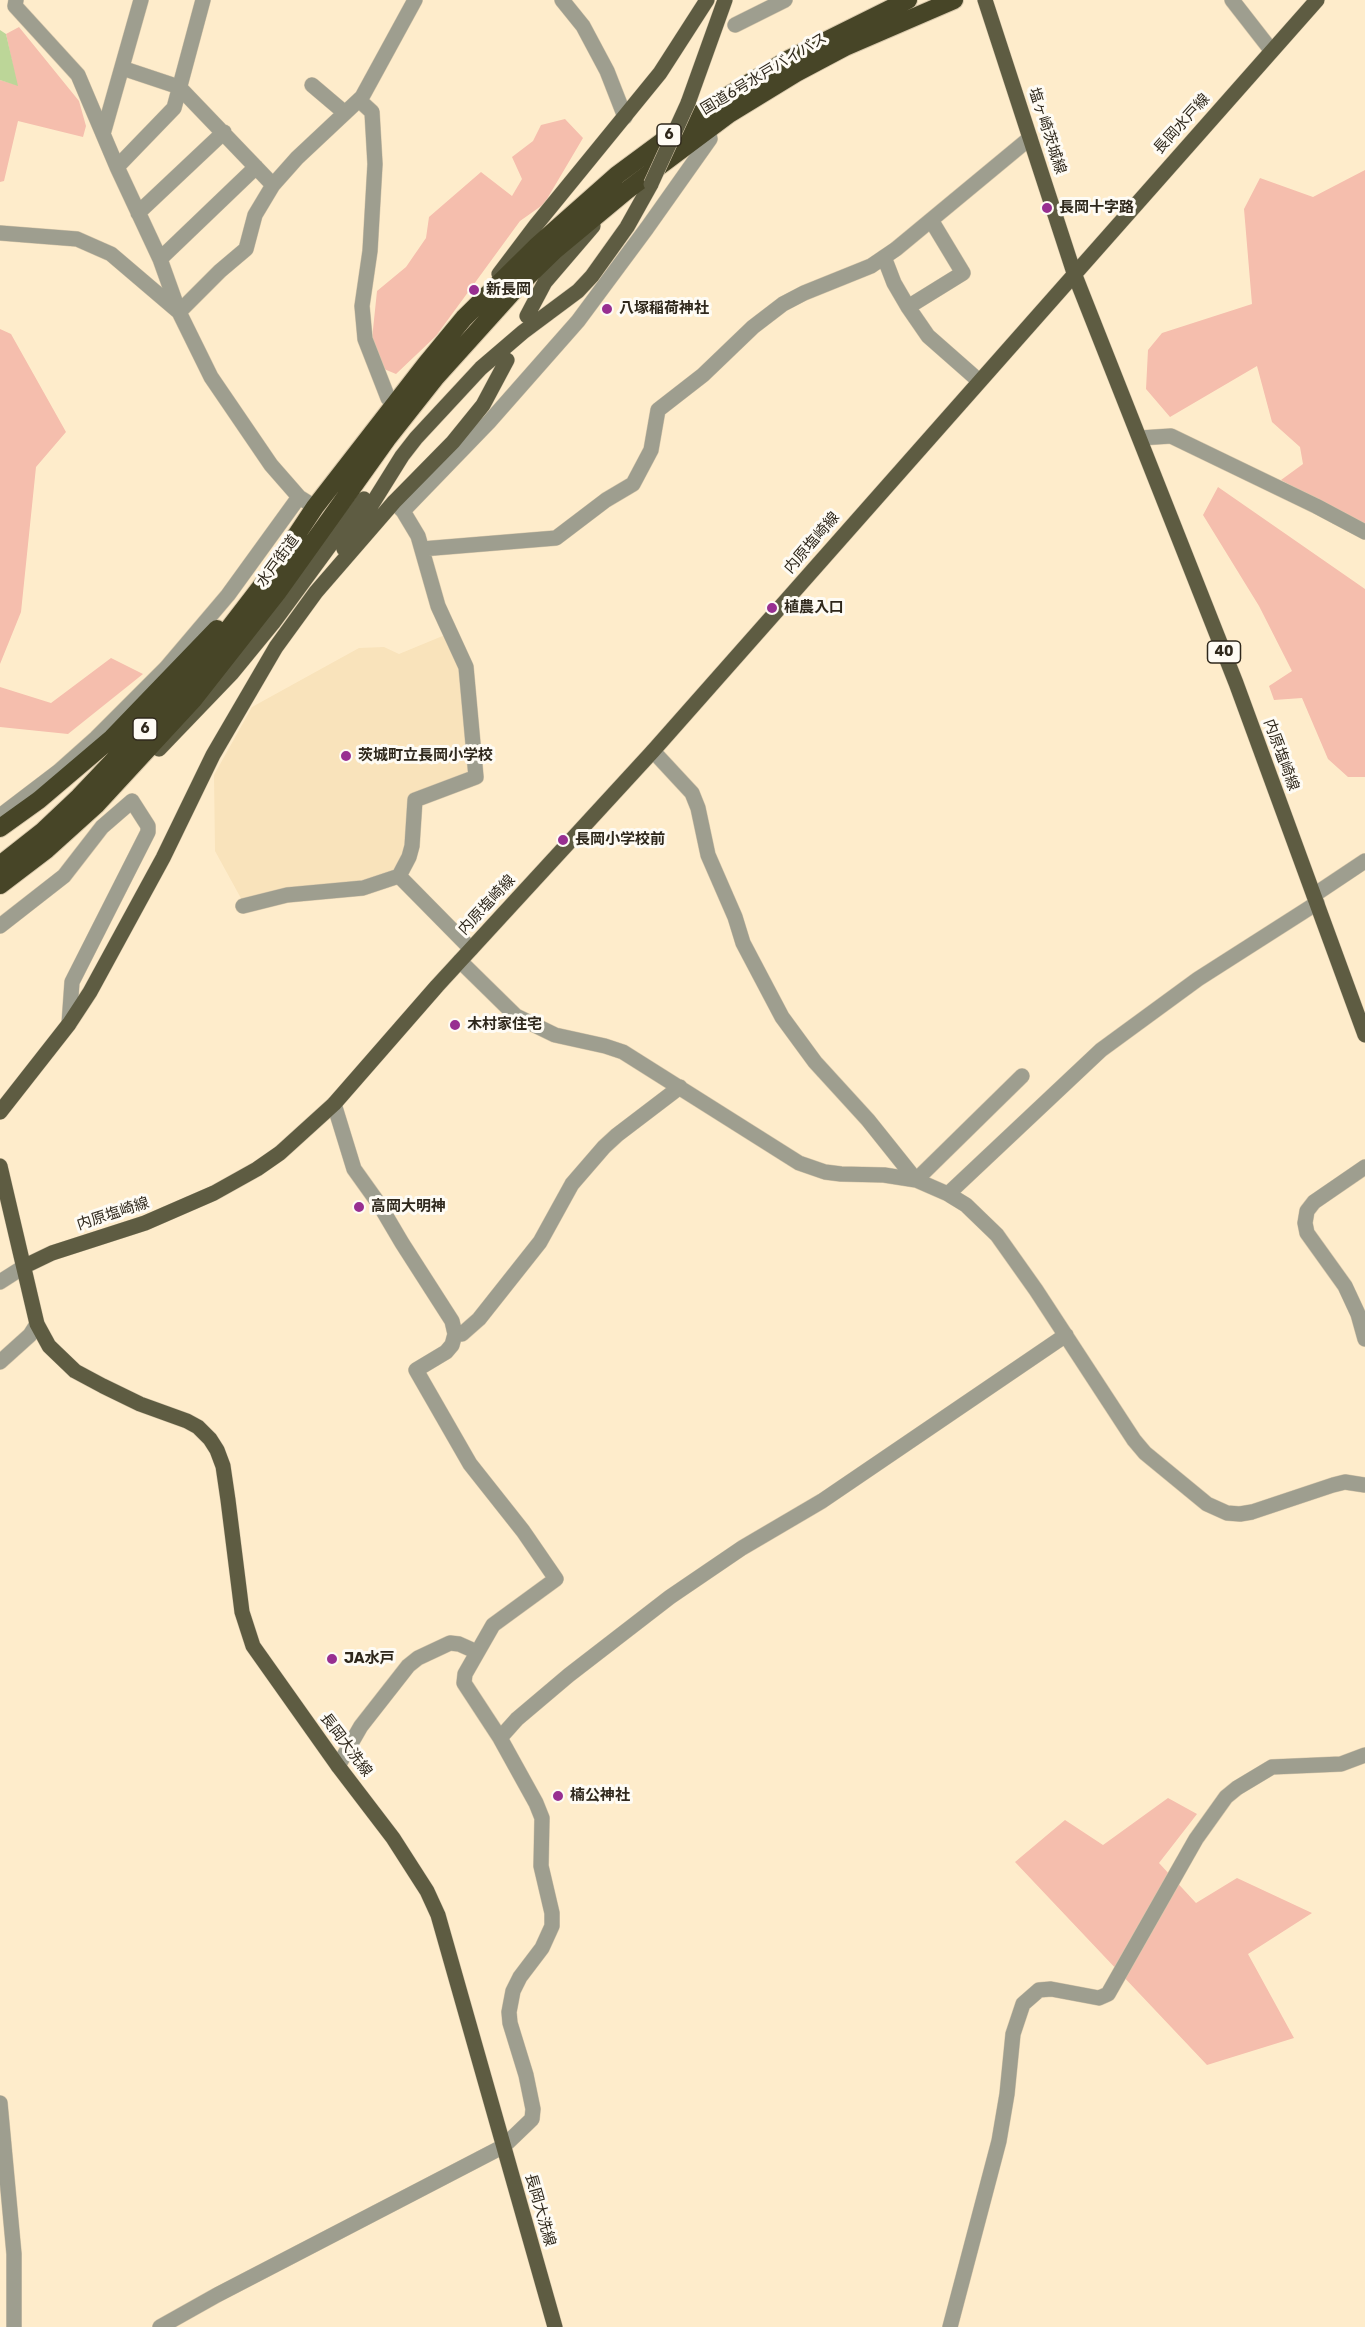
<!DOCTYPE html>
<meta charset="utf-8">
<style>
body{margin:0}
canvas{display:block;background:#feeccb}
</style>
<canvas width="1365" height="2327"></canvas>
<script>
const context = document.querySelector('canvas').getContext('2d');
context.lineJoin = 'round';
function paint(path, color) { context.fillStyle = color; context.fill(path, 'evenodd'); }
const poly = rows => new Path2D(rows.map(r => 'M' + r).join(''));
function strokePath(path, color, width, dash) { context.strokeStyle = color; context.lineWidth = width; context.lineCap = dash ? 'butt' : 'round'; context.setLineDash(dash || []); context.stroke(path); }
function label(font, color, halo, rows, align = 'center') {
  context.font = font + ' Rubik,"Noto Sans JP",sans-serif'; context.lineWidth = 6; context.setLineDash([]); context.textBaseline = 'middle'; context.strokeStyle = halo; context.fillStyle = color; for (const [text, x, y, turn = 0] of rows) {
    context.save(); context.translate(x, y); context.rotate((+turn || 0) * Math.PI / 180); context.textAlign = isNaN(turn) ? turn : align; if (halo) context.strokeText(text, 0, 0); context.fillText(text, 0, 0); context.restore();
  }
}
paint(poly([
 [445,635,463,671,469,771,408,797,407,841,399,865,387,876,243,902,215,851,214,775,252,707,359,648,384,647,399,654]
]), '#f9e3bb');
paint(poly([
 [19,27,79,101,86,126,83,137,18,121,4,181,0,182,0,80,17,85,6,34],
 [565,119,583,138,544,204,520,221,436,336,396,374,384,369,372,339,377,291,406,267,426,238,429,217,481,172,512,196,522,179,512,157,533,141,541,125],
 [1365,170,1365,527,1281,480,1303,464,1300,447,1272,422,1257,366,1170,417,1146,389,1148,350,1162,333,1252,304,1244,209,1260,178,1313,197],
 [0,329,11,334,66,432,36,467,21,612,0,664],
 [1218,487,1365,589,1365,777,1348,777,1328,759,1302,698,1274,700,1269,686,1292,671,1259,606,1203,515],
 [111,658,143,674,68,734,0,727,0,687,51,703],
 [1168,1798,1197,1814,1159,1863,1196,1903,1237,1878,1312,1913,1248,1954,1294,2038,1207,2065,1015,1862,1065,1820,1103,1845]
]), '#f5bead');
paint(poly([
 [0,30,6,34,18,86,0,80]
]), '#bcd698');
const minor = poly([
 [16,0,15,6,78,75,117,167,160,259,179,312,211,377,271,465,299,497,315,507],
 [562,0,583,26,607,71,625,117],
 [1232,0,1271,50],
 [735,25,785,0],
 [122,68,179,87,273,185],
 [312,85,345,113],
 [359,100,372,112,375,164,370,251,362,306,365,339,388,398,394,405],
 [103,134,141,0],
 [117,167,174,108,203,0],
 [138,213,224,132],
 [931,220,963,273,908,307,928,336,978,380],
 [0,233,77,239,111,254,179,312],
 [884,257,894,283,908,307],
 [160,259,256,167],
 [179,312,220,271,246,249,255,215,273,185,297,158,362,97,415,0],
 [1140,438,1171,436,1316,506,1365,532],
 [394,502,403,511,418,536,438,606,466,667,476,777,415,800,412,846,409,857,399,876,471,949],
 [403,511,489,422,578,321,647,228,710,139,708,128],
 [422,549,556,538,606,500,633,484,651,450,658,410,703,375,753,327,783,304,804,293,871,266,896,249,1030,138],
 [653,751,692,793,698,808,708,855,735,917,743,943,782,1017,815,1062,868,1120,916,1180,1022,1076],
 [0,816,59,771,96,738,166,668,228,595,299,497],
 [1314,895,1365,861],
 [243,906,287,895,363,888,399,876],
 [0,926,64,876,102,827,132,801,148,826,148,832,72,982,69,1024],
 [460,961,516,1016,555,1035,605,1046,623,1052,799,1163,825,1172,841,1174,884,1175,916,1180,948,1194,966,1205,997,1235,1036,1290,1134,1440,1145,1453,1207,1504,1227,1513,1240,1514,1252,1512,1333,1485,1345,1482,1365,1485],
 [334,1104,354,1169,379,1204,402,1243,452,1321,455,1334],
 [1365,1167,1314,1202,1307,1211,1305,1223,1307,1233,1345,1286,1358,1314,1365,1339],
 [948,1194,1101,1050,1198,979,1317,903],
 [0,1282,25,1266],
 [0,1362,30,1335,37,1324],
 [500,1738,517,1719,569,1675,670,1597,742,1548,822,1501,1066,1335],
 [338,1766,361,1726,408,1666,418,1658,450,1643,459,1644,477,1652],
 [0,2103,14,2254,14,2327],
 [160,2327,217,2295,504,2146,532,2119,533,2109,526,2075,510,2023,509,2012,513,1991,520,1977,542,1948,552,1926,552,1913,541,1866,542,1818,536,1803,500,1738,464,1683,465,1674,493,1625,556,1579,523,1531,470,1464,416,1370,446,1352,452,1345,455,1334,462,1334,479,1319,540,1242,572,1184,604,1147,617,1135,680,1087],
 [950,2327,999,2141,1007,2094,1013,2034,1023,2004,1039,1990,1051,1989,1099,1998,1108,1994,1196,1839,1226,1797,1237,1788,1272,1767,1341,1764,1365,1755]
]);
const major = poly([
 [985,0,1074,273,1236,683,1365,1035],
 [688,103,725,0],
 [499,274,536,225,660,73,707,0],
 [527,316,545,282,593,226],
 [344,549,402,456,416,438,481,368,523,332,578,291,592,276,627,227,651,184],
 [159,749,232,673,273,623,364,499],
 [0,1112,69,1024,90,992,163,858,213,755,276,647,316,592,394,502,453,442,483,405,507,360],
 [0,1166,37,1324,49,1346,75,1371,103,1386,140,1404,187,1421,198,1427,210,1439,217,1450,223,1466,228,1500,242,1612,253,1646,338,1766,393,1838,427,1891,438,1915,555,2327],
 [25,1266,52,1253,145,1223,214,1193,257,1169,280,1153,334,1104,437,986,653,751,1317,0]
]);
const highway = poly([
 [0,828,39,800,112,738,217,629],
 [0,865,43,831,79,797,187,683,270,575,315,507,426,364,464,318,538,245,617,175,709,107,789,59,908,0],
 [0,885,46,850,97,804,193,700,277,593,387,439,436,377,519,285,555,250,626,191,729,114,796,73,845,47,954,0]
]);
strokePath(minor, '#d9c9ac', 16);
strokePath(major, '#d9c9ac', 16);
strokePath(highway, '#d9c9ac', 20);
strokePath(minor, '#9e9e8f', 15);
strokePath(major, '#5e5c42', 15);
strokePath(highway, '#474527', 18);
const majorBridge = poly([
 [651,184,688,103]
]);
strokePath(majorBridge, '#d9c9ac', 16, []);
strokePath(majorBridge, '#5e5c42', 15);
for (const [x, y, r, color] of [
 [1047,208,6,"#982f91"],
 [474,290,6,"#982f91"],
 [607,309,6,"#982f91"],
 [772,608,6,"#982f91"],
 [346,756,6,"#982f91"],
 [563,840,6,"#982f91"],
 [455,1025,6,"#982f91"],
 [359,1207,6,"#982f91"],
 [332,1659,6,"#982f91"],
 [558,1796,6,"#982f91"]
]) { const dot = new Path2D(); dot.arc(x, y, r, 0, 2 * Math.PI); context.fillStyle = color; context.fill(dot); strokePath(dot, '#fefbf4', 2); }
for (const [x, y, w] of [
 [669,135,24],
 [1224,652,33],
 [145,729,24]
]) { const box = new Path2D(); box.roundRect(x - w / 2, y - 11, w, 22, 4.5); context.fillStyle = '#fefbf4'; context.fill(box); strokePath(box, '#2f281c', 1.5); }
label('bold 14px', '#2f281c', null, [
 ["6",669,135],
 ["40",1224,652],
 ["6",145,729]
]);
label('15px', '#2f281c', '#fefbf4', [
 ["国道6号水戸バイパス",764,74,-31],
 ["長岡水戸線",1182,124,-48],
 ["塩ヶ崎茨城線",1047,131,72],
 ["内原塩崎線",812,543,-49],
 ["水戸街道",278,561,-54],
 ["内原塩崎線",1281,755,70],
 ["内原塩崎線",487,905,-47],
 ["内原塩崎線",113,1214,-18],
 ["長岡大洗線",346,1745,53],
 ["長岡大洗線",540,2210,74]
]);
label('bold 15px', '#2f281c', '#fefbf4', [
 ["長岡十字路",1059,208],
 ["新長岡",486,290],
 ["八塚稲荷神社",619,309],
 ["植農入口",784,608],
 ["茨城町立長岡小学校",358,756],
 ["長岡小学校前",575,840],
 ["木村家住宅",467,1025],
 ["高岡大明神",371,1207],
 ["JA水戸",344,1659],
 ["楠公神社",570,1796]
], 'left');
</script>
